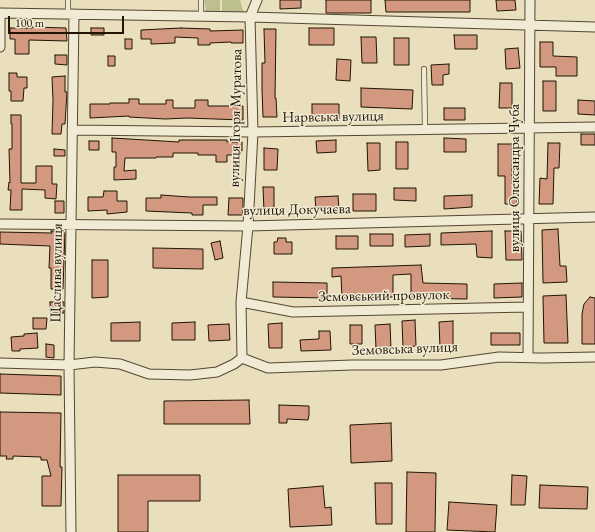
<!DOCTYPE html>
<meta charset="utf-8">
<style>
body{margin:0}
#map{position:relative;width:595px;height:532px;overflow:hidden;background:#eadfbd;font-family:"EB Garamond",serif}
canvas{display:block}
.scale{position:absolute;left:8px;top:16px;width:116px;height:18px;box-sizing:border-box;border:2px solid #211403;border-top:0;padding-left:5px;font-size:12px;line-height:14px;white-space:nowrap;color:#211403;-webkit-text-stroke:3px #f1ead4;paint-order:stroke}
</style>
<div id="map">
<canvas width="595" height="532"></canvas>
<div class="scale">100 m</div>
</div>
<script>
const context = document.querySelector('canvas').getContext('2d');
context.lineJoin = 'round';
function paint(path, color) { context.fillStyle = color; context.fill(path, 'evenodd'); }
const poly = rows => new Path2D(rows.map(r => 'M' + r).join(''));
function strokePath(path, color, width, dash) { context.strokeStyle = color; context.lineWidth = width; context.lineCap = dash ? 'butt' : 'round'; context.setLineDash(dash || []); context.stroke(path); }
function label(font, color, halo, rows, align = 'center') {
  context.font = font + ' "EB Garamond",serif'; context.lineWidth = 3; context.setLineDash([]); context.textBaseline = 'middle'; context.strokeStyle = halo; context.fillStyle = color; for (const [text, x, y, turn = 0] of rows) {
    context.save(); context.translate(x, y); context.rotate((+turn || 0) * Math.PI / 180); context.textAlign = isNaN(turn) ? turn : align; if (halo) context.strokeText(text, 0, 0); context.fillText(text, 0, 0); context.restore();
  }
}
paint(poly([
 [204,0,220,0,220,13,218,13,218,11,209,12,206,11],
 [222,0,240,0,244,13,222,13]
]), '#bdc08d');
const building = poly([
 [280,0,301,0,301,8,280,9,280,0],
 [326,0,371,0,371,13,326,13,326,0],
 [385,0,470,0,470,12,386,12,385,0],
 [496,0,515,0,516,10,497,11,496,0],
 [32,27,66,28,67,41,29,40,29,54,15,54,15,39,10,39,10,28,32,28,32,27],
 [91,28,104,28,104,35,91,35,91,28],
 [181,28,210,29,210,31,243,30,243,43,231,43,231,42,210,43,210,45,198,45,198,38,175,37,175,43,151,44,151,39,141,39,141,30,181,28],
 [309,28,334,28,334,45,309,45,309,28],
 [264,29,276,29,275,98,276,98,277,117,263,117,262,89,262,63,265,63,264,29],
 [454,35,477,35,477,49,455,49,454,35],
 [361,37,376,37,377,63,362,63,361,37],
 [394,38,409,38,409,65,394,65,394,38],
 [125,39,132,39,132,49,125,49,125,39],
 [540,42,553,42,553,56,577,57,577,76,556,76,556,67,540,67,540,42],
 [518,48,520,68,506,69,505,49,518,48],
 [55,55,67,55,67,65,55,64,55,55],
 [108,56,115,56,115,66,108,66,108,56],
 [337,59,351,60,350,81,336,80,337,59],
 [449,64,449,74,443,75,443,85,432,85,431,65,449,64],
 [9,73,17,73,17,77,27,77,27,88,24,88,23,101,11,101,11,91,9,91,9,73],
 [65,76,65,92,67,92,65,124,62,124,61,134,52,134,53,100,52,77,65,76],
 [543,81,556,81,556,111,543,111,543,81],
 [500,83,512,83,512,108,499,108,500,83],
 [361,88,413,90,412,109,361,107,361,88],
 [129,99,139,99,139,104,166,104,166,100,173,100,173,108,195,108,195,100,208,100,208,106,243,106,243,120,187,118,165,119,129,117,129,116,90,118,90,104,110,104,110,103,129,103,129,99],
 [578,100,595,101,595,115,578,114,578,100],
 [312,104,339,104,339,119,312,120,312,104],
 [444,108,465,108,465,120,444,120,444,108],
 [11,115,21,115,21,183,36,183,36,166,52,166,52,184,57,184,56,199,45,198,45,190,22,189,22,210,10,210,11,190,8,190,9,182,10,183,9,149,12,149,12,124,11,124,11,115],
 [581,134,595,134,595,145,581,145,581,134],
 [112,138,179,142,179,140,227,140,227,142,242,142,242,151,237,151,237,155,227,155,227,162,216,162,216,155,198,155,198,153,173,153,173,157,156,157,156,158,125,158,124,171,136,170,136,179,114,180,114,167,116,167,116,152,112,152,112,138],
 [444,138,466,139,466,152,444,152,444,138],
 [336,140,336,152,317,153,316,141,336,140],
 [89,141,99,141,99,150,89,150,89,141],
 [396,142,408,142,408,169,396,169,396,142],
 [367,143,380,143,380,170,368,171,367,143],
 [548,143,560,143,559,168,554,168,553,204,539,204,540,178,547,179,548,143],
 [498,144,512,144,512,184,517,184,517,204,505,204,505,176,498,176,498,144],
 [264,148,278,149,277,170,264,170,264,148],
 [54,149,65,150,65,156,54,156,54,149],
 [263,187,274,187,274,211,264,211,263,187],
 [394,188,416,188,416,201,394,200,394,188],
 [104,191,117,191,117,201,127,201,127,212,107,214,107,210,88,211,88,197,103,197,104,191],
 [353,194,376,194,376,211,353,211,353,194],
 [161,195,189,197,217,197,217,205,203,205,203,215,192,215,192,213,146,211,146,198,161,198,161,195],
 [472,195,472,207,444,209,444,196,472,195],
 [338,196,339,209,316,210,315,197,338,196],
 [229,198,243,198,243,215,228,215,229,198],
 [55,201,64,201,64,213,55,213,55,201],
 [558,229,560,266,566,266,567,282,543,283,542,230,558,229],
 [51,231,65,231,63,289,51,289,51,268,49,268,50,246,0,244,0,232,52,233,51,231],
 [492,231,492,258,477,257,476,244,441,245,441,233,492,231],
 [505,231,521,231,522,260,506,260,505,231],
 [370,234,393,234,393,246,370,246,370,234],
 [430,234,430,246,405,247,405,235,430,234],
 [336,236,358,236,358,249,336,249,336,236],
 [278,238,286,238,286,242,292,242,292,254,274,254,274,242,277,242,278,238],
 [220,241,223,258,215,260,211,243,220,241],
 [153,248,203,249,203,269,153,268,153,248],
 [92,260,108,260,108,297,92,298,92,260],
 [421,265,423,283,467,284,467,299,411,298,411,274,393,275,393,297,342,298,341,276,332,277,332,268,421,265],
 [273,282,327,283,327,298,273,297,273,282],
 [522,283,522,297,494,298,494,284,522,283],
 [566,295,568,343,544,343,543,296,566,295],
 [590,297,595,298,595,344,582,344,582,314,584,304,590,297],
 [50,302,64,302,64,313,50,313,50,302],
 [33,318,47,318,46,329,33,329,33,318],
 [415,320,416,346,403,347,402,321,415,320],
 [453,321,453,347,440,348,439,322,453,321],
 [140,322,140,341,111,341,111,323,140,322],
 [195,322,195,340,172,340,172,323,195,322],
 [282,323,282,348,269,348,268,324,282,323],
 [229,324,230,340,209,341,208,325,229,324],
 [390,324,391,348,376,349,375,325,390,324],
 [350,325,362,325,362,344,350,344,350,325],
 [319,331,330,331,331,350,301,351,300,340,319,339,319,331],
 [37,333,38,348,20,349,20,351,12,351,11,337,24,336,24,334,37,333],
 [491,333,520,333,520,345,491,345,491,333],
 [46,344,54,345,54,358,46,357,46,344],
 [0,374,61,376,61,395,0,393,0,374],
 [249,400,250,424,164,424,164,401,249,400],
 [279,405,309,406,309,415,308,420,287,419,287,423,279,423,279,405],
 [0,412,61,413,60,467,62,467,61,506,42,506,42,476,51,476,47,460,41,460,41,457,13,456,13,459,6,459,7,456,0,456,0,412],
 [391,423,392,461,351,463,350,425,391,423],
 [407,472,436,473,435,532,406,532,407,472],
 [118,475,200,475,200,501,148,501,148,532,118,532,118,475],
 [512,475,527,476,525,505,511,505,512,475],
 [375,483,392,483,392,524,376,524,375,483],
 [540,485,588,487,587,509,539,508,540,485],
 [323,486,325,508,331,507,332,525,290,527,288,489,323,486],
 [449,502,497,505,495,532,447,530,449,502]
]);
paint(building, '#d29980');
strokePath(building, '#211403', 1);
const lane = poly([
 [201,0,201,16],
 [68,14,68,0],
 [424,69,425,129]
]);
const street = poly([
 [0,13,250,17,595,27],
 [0,47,0,13],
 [72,130,253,132,595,127],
 [0,224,248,226,595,217],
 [241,302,293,312,528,307],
 [528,357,530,0],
 [242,358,241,302,248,226,253,132,250,17,257,0],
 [242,358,268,368,352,365,441,365,499,357,543,358,595,357],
 [0,363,69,365,95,362,120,364,149,374,190,375,217,372,234,364,242,358],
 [71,532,69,365,74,14]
]);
strokePath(lane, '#534732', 6);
strokePath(street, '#534732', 11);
strokePath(lane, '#f1ead4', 4.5);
strokePath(street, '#f1ead4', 9);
label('15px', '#211403', '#f1ead4', [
 ["Нарвська вулиця",333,117,-1],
 ["вулиця Ігоря Муратова",236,118,-89],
 ["вулиця Олександра Чуба",515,178,-90],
 ["вулиця Докучаєва",297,210,-1],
 ["Щаслива вулиця",57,273,-89],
 ["Земовський провулок",384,296,-1],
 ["Земовська вулиця",405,349,-2]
]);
</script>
